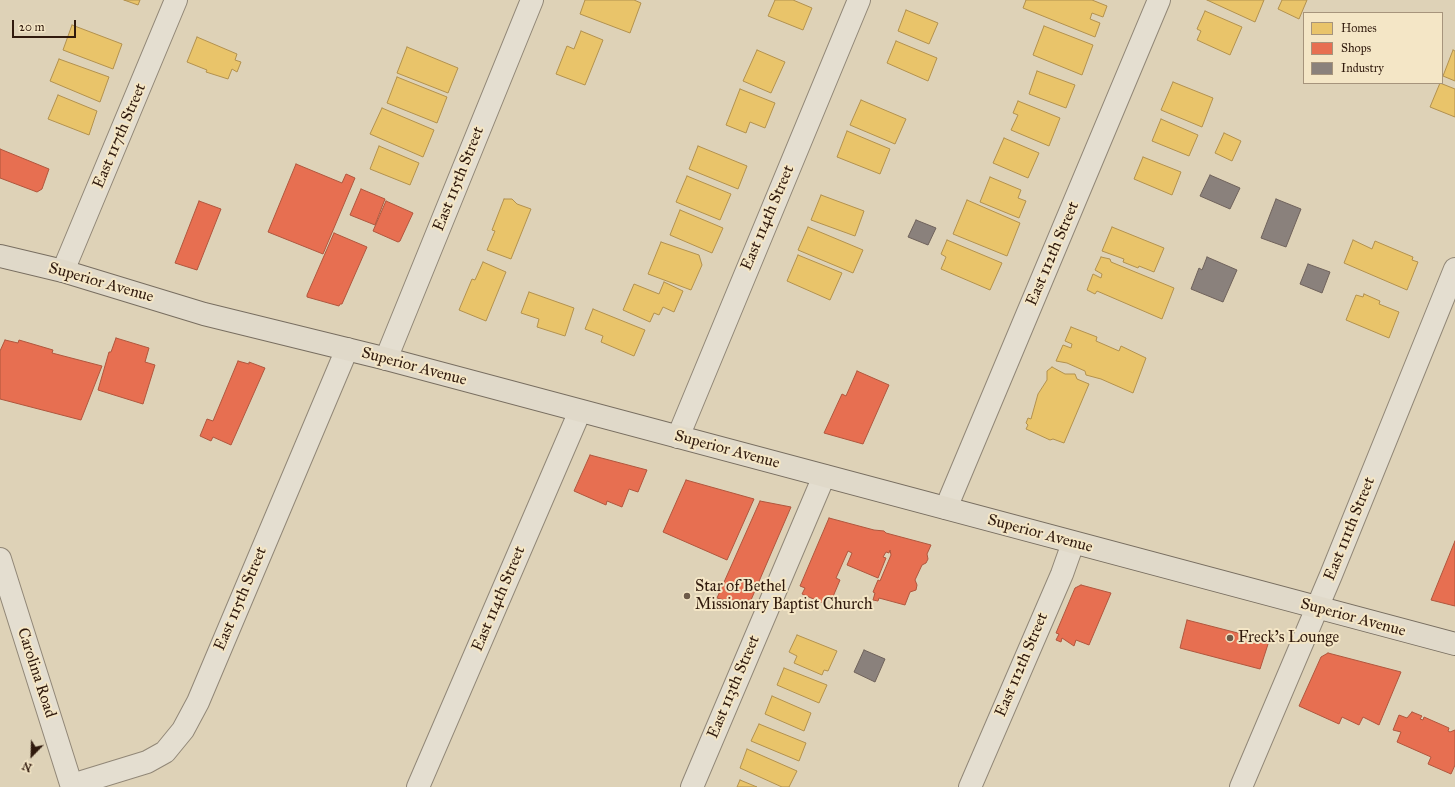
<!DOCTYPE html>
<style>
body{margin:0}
#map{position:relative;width:1455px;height:787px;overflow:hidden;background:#ded2b7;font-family:"IM FELL Great Primer",serif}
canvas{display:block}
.legend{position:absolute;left:1303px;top:12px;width:140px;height:72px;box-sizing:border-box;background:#f4e6c6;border:1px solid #a6947c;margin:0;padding:5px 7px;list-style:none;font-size:12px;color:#301a0d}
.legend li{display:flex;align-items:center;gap:8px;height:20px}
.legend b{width:20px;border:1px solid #a6947c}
.north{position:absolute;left:12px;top:735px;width:40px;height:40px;-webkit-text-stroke:3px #f4e6c6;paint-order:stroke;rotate:203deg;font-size:11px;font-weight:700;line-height:16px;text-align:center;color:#301a0d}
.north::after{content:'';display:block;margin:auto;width:14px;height:18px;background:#301a0d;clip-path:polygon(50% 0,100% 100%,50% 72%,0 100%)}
.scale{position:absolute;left:12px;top:20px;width:64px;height:18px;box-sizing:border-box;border:2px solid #301a0d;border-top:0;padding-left:5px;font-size:12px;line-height:14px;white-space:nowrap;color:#301a0d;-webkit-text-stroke:3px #f4e6c6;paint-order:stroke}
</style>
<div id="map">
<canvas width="1455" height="787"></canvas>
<ul class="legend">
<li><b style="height:11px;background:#e9c46a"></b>Homes</li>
<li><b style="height:11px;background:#e76f51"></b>Shops</li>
<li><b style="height:11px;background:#8a817c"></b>Industry</li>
</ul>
<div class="north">N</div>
<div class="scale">20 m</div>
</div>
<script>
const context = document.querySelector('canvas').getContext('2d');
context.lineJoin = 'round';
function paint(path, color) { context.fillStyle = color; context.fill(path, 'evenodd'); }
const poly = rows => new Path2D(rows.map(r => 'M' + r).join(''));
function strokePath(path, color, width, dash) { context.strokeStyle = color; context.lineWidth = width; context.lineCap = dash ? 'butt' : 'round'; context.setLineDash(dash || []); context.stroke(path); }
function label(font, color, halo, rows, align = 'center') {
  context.font = font + ' "IM FELL Great Primer",serif'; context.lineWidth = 4; context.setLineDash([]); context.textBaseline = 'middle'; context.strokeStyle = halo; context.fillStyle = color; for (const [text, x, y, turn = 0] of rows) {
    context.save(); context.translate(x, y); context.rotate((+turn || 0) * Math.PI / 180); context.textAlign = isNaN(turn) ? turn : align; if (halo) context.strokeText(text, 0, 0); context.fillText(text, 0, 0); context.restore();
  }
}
const homes = poly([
 [124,0,140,0,138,5,124,0],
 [585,0,634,0,641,3,630,33,580,14,585,0],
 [775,0,793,0,812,8,803,30,768,16,775,0],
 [1026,0,1092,0,1107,6,1103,17,1092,13,1090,19,1100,23,1095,37,1023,8,1026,0],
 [1207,0,1264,0,1255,22,1207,0],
 [1282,0,1307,0,1299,19,1278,9,1282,0],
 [906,10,938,23,929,44,898,31,906,10],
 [1205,11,1242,27,1230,55,1197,40,1201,31,1197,29,1205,11],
 [72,25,122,44,113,69,63,50,72,25],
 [1044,26,1093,45,1082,75,1033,55,1044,26],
 [581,31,603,40,585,85,556,74,567,46,574,49,581,31],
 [197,37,237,54,235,60,241,62,237,72,232,69,228,79,206,72,207,70,187,62,197,37],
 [896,41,937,58,928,81,887,63,896,41],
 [407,47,458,68,448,93,397,73,407,47],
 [757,50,785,62,771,93,743,81,757,50],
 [1453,50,1455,51,1455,81,1443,76,1453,50],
 [59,59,109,77,100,102,50,81,59,59],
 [1037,71,1075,85,1066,108,1029,94,1037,71],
 [397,77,447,97,437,123,387,103,397,77],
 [1173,82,1213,98,1202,127,1161,110,1173,82],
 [1440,83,1455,89,1455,117,1430,107,1440,83],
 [740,89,775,103,765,128,750,122,746,133,726,125,740,89],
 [58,95,97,111,89,135,48,119,58,95],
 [861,100,906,119,895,144,850,125,861,100],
 [1018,101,1060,118,1049,146,1011,130,1018,115,1013,113,1018,101],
 [382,108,434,130,423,157,370,134,382,108],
 [1161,119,1198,135,1189,156,1152,141,1161,119],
 [847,131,890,149,880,174,837,157,847,131],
 [1224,133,1241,141,1232,161,1215,153,1224,133],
 [1004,138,1039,153,1028,178,993,163,1004,138],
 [379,146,419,163,410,185,370,169,379,146],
 [698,146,747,166,738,189,689,169,698,146],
 [1143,157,1181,172,1172,195,1134,179,1143,157],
 [687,176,731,194,720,220,676,202,687,176],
 [990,177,1021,190,1018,198,1026,201,1019,218,980,202,990,177],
 [821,195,864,211,855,236,811,220,821,195],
 [504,199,512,199,517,204,531,209,511,259,487,250,495,231,492,230,504,199],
 [967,200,1020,223,1007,256,953,234,967,200],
 [680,210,723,228,712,253,670,235,680,210],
 [808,227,863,250,853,273,798,250,808,227],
 [1112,227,1164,248,1154,272,1139,266,1138,268,1123,262,1124,259,1102,251,1112,227],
 [947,240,1002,263,990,290,941,269,946,257,941,254,947,240],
 [1353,240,1372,249,1375,241,1413,257,1412,260,1418,262,1407,290,1344,263,1353,240],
 [661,242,699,255,702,265,691,290,648,274,661,242],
 [798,255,842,273,830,300,787,281,798,255],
 [1101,257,1110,259,1111,262,1174,288,1162,319,1097,291,1095,294,1087,290,1093,274,1101,278,1102,274,1095,270,1101,257],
 [483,262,506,272,486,321,459,310,472,279,475,280,483,262],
 [664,282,683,291,674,312,663,307,659,315,654,313,650,322,623,310,634,284,659,294,664,282],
 [529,292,574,308,565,336,537,327,539,319,521,313,529,292],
 [1364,294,1380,301,1379,304,1399,312,1389,338,1346,320,1356,295,1363,297,1364,294],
 [593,309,645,330,634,356,601,342,603,336,585,329,593,309],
 [1071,327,1097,337,1096,341,1119,351,1121,346,1146,358,1133,393,1101,379,1086,375,1085,371,1067,363,1056,361,1063,345,1071,348,1072,344,1065,341,1071,327],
 [1052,367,1065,374,1075,374,1077,379,1089,384,1064,443,1053,439,1050,440,1026,429,1028,425,1026,423,1028,418,1031,419,1038,394,1047,380,1047,371,1052,367],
 [797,635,837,651,828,671,824,670,822,675,794,663,797,656,789,652,797,635],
 [784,668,827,685,819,703,777,685,784,668],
 [772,696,811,713,804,731,765,714,772,696],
 [759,724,806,743,799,761,751,741,759,724],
 [747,749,797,771,789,787,782,787,740,768,747,749],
 [740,780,757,787,737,787,740,780]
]);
paint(homes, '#e9c46a');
strokePath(homes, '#b2914e', 1);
const shops = poly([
 [0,149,49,169,42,189,37,192,0,178,0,149],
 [296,164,342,183,346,174,355,178,323,254,268,232,296,164],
 [361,189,385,199,375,225,350,215,361,189],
 [199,201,221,209,197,270,175,263,199,201],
 [386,201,413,213,400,241,398,242,373,231,386,201],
 [334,233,367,247,342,304,340,304,339,306,307,297,307,295,334,233],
 [116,338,149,348,145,362,155,365,143,404,98,390,109,352,111,352,116,338],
 [5,340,18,343,19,340,53,350,52,353,102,366,81,420,0,399,0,351,5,340],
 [238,361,249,364,249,362,265,368,231,445,213,437,211,441,200,436,207,419,213,421,238,361],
 [857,371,889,385,863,444,824,433,842,394,846,396,857,371],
 [590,455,647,470,638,492,629,489,622,507,607,501,606,505,574,491,590,455],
 [686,480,754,499,727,560,663,532,686,480],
 [760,501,791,507,748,607,717,598,760,501],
 [829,518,874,530,884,531,886,533,931,545,927,554,928,559,926,563,922,565,915,580,917,585,916,590,910,592,905,605,879,598,878,601,873,600,875,593,873,592,878,580,880,581,891,555,890,550,889,553,886,552,883,557,886,558,878,578,847,565,852,553,848,551,836,578,840,580,832,599,827,597,825,604,802,594,805,588,800,586,829,518],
 [1455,541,1455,606,1431,600,1455,541],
 [1081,585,1111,593,1089,645,1076,640,1074,646,1062,638,1061,642,1056,640,1059,634,1056,633,1075,588,1081,585],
 [1187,620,1269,641,1260,669,1180,648,1187,620],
 [1328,653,1401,672,1379,725,1363,717,1359,725,1342,717,1339,724,1299,706,1321,657,1328,653],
 [1412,712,1422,716,1420,719,1423,720,1424,717,1449,728,1448,731,1450,732,1455,730,1455,765,1451,774,1428,764,1431,757,1397,742,1401,732,1393,730,1399,715,1407,718,1412,712]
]);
paint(shops, '#e76f51');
strokePath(shops, '#b0563d', 1);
const industry = poly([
 [1210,175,1240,188,1230,209,1200,196,1210,175],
 [1276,199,1301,209,1286,247,1261,238,1276,199],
 [916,220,936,228,928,245,908,237,916,220],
 [1207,257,1237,270,1223,302,1191,289,1199,268,1202,270,1207,257],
 [1308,264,1330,272,1322,293,1300,284,1308,264],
 [864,650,885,659,875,682,854,672,864,650]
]);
paint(industry, '#8a817c');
strokePath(industry, '#6f625b', 1);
const minor = poly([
 [63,271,176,0],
 [386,359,532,0],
 [678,437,859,0],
 [946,508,1159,0],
 [0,559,72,787],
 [72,785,147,762,165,752,183,730,198,702,347,349],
 [418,787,580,411],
 [692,787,824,476],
 [970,787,1062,574,1073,543],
 [1241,787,1331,575,1455,269]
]);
const major = poly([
 [0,256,63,271,204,314,383,358,1455,644]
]);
strokePath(minor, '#918777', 24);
strokePath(major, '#786e60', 24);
strokePath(minor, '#e4ded0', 22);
strokePath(major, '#e0d9c9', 22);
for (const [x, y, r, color] of [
 [687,596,4,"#6d5a48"],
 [1230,638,4,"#6d5a48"]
]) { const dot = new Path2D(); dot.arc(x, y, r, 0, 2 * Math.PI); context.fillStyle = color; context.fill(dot); strokePath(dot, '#f4e6c6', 1.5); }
label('16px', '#301a0d', '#f4e6c6', [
 ["East 117th Street",120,136,-67],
 ["East 115th Street",459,179,-68],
 ["East 114th Street",768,218,-67],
 ["East 112th Street",1053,254,-67],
 ["Superior Avenue",101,283,16],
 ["Superior Avenue",414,367,15],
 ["Superior Avenue",727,450,15],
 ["East 111th Street",1350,529,-68],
 ["Superior Avenue",1040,534,15],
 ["East 115th Street",241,599,-67],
 ["East 114th Street",499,599,-67],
 ["Superior Avenue",1353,618,15],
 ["East 112th Street",1022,665,-67],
 ["Carolina Road",36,673,72],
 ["East 113th Street",734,687,-67]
]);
label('16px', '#301a0d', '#f4e6c6', [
 ["Star of Bethel",695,587],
 ["Missionary Baptist Church",695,605],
 ["Freck's Lounge",1238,638]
], 'left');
</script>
